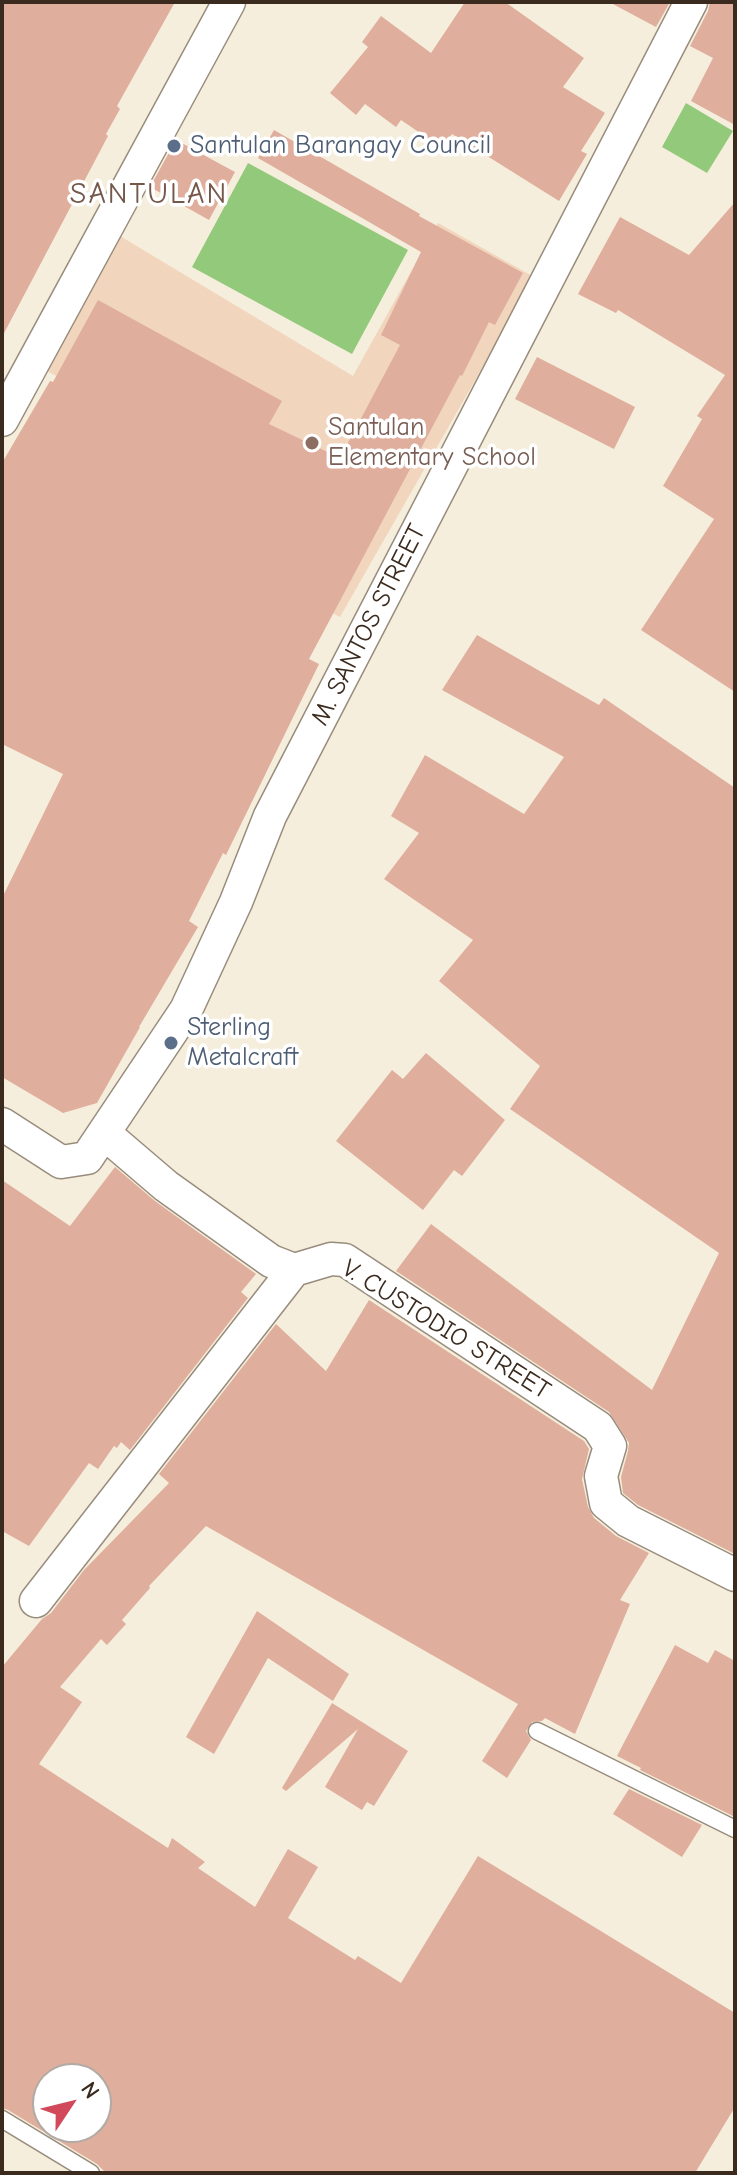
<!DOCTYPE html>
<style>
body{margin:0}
#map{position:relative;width:737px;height:2175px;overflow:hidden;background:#f6eedc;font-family:"Comic Neue",sans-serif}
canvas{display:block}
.frame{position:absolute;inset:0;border:4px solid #3b2a1e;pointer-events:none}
.north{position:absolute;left:32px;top:2063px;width:80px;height:80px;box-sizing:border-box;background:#fff;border:2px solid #b1aaa5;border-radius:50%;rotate:55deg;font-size:22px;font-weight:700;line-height:32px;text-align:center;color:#3b2a1e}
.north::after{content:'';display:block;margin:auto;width:28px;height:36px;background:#d1495b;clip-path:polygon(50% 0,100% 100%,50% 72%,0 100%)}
</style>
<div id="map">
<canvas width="737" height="2175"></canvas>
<div class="frame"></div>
<div class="north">N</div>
</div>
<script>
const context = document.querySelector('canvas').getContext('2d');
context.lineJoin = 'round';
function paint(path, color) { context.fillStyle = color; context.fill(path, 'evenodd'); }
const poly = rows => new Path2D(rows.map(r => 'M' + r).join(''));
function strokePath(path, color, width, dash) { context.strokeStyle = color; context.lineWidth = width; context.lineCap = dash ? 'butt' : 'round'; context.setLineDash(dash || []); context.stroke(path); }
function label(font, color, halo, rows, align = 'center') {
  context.font = font + ' "Comic Neue",sans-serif'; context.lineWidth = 7; context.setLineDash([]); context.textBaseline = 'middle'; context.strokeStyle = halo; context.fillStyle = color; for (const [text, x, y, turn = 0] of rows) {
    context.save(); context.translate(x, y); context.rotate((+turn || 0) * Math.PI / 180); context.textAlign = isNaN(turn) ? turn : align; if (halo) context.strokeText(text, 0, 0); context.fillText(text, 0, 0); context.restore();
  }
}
paint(poly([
 [438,223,534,277,340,617,271,581,311,509,45,370,120,236,353,376]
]), '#f1d5bd');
paint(poly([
 [686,103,733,131,707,173,662,147],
 [248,163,408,250,352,354,192,267]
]), '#93c97b');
paint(poly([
 [2,2,175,2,117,106,120,109,106,134,108,136,2,337],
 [465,2,505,2,584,58,563,87,605,113,581,151,587,154,559,201,452,134,442,148,401,120,396,127,365,104,356,115,330,93,368,47,362,42,381,16,431,53],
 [609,2,670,2,656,27],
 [710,2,735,2,735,125,691,101,713,58,690,46,708,11],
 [274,130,420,214,419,216,523,273,495,325,489,322,462,376,460,375,309,659,319,664,226,855,223,853,189,921,198,927,139,1027,140,1027,97,1103,63,1113,2,1077,2,898,63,774,2,744,2,463,50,381,53,382,98,300,282,401,269,424,340,458,400,345,381,335,421,252,258,158],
 [176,140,235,172,209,220,150,187],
 [735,202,735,692,641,630,714,519,663,486,702,419,697,416,725,375,618,310,616,313,578,294,620,217,689,255],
 [537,357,635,407,614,449,515,399],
 [477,635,599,705,604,698,735,788,735,1554,638,1505,623,1493,621,1477,628,1451,629,1443,609,1412,396,1271,431,1224,652,1390,719,1253,510,1109,540,1066,439,981,473,940,384,879,419,833,391,816,425,755,524,814,564,757,442,690],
 [426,1053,505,1120,462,1176,454,1170,423,1210,336,1141,392,1070,403,1079],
 [115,1167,155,1201,256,1274,241,1292,248,1298,130,1450,121,1442,117,1448,114,1446,98,1469,89,1463,29,1546,2,1531,2,1180,70,1226],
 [369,1300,584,1441,589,1449,582,1479,588,1507,594,1518,616,1536,649,1553,620,1600,630,1604,575,1734,545,1718,542,1721,532,1722,526,1731,531,1740,507,1778,482,1761,518,1704,206,1526,149,1586,150,1588,122,1620,126,1624,107,1645,101,1639,60,1687,82,1702,39,1764,168,1848,172,1838,205,1862,198,1868,255,1907,288,1849,318,1867,288,1918,355,1960,358,1956,401,1983,478,1856,735,2013,735,2107,695,2173,106,2173,97,2164,8,2110,2,2108,2,1667,42,1619,51,1613,84,1570,169,1483,159,1474,276,1324,326,1371],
 [48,2079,96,2079,96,2127,48,2127],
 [257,1611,349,1674,333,1701,268,1658,214,1754,186,1737],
 [675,1645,708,1663,715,1650,735,1661,735,1817,640,1770,641,1768,617,1756],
 [332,1703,408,1751,374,1806,367,1802,362,1810,325,1787,358,1729,286,1791,282,1788],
 [629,1789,702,1825,682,1857,613,1814]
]), '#dfae9c');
const lane = poly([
 [537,1731,735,1829],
 [2,2119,91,2173]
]);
const street = poly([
 [2,420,229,2],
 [2,1124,61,1162,87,1158,186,1010,236,902,270,816,691,2],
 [104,1133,166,1186,271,1261,294,1270,331,1259,345,1260,598,1427,610,1446,601,1476,606,1503,628,1521,735,1575],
 [36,1601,294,1270]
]);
strokePath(lane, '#988c7d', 19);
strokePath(street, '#988c7d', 35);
strokePath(lane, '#fff', 16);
strokePath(street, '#fff', 32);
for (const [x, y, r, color] of [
 [174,146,8,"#5c6f8a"],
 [312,443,8,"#8d6e63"],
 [171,1043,8,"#5c6f8a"]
]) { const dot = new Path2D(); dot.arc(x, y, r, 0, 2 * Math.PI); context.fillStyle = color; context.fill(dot); strokePath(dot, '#fff', 3); }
label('26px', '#4e5e75', '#fff', [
 ["Santulan Barangay Council",190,146],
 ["Sterling",187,1028],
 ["Metalcraft",187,1058]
], 'left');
label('26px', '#785e54', '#fff', [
 ["Santulan",328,428],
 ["Elementary School",328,458]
], 'left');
label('26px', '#3b2a1e', '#fff', [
 ["M. SANTOS STREET",369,625,-63],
 ["V. CUSTODIO STREET",446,1330,32]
]);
context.letterSpacing = '2px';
label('30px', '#74584a', '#fff', [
 ["SANTULAN",149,195]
]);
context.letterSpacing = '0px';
</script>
